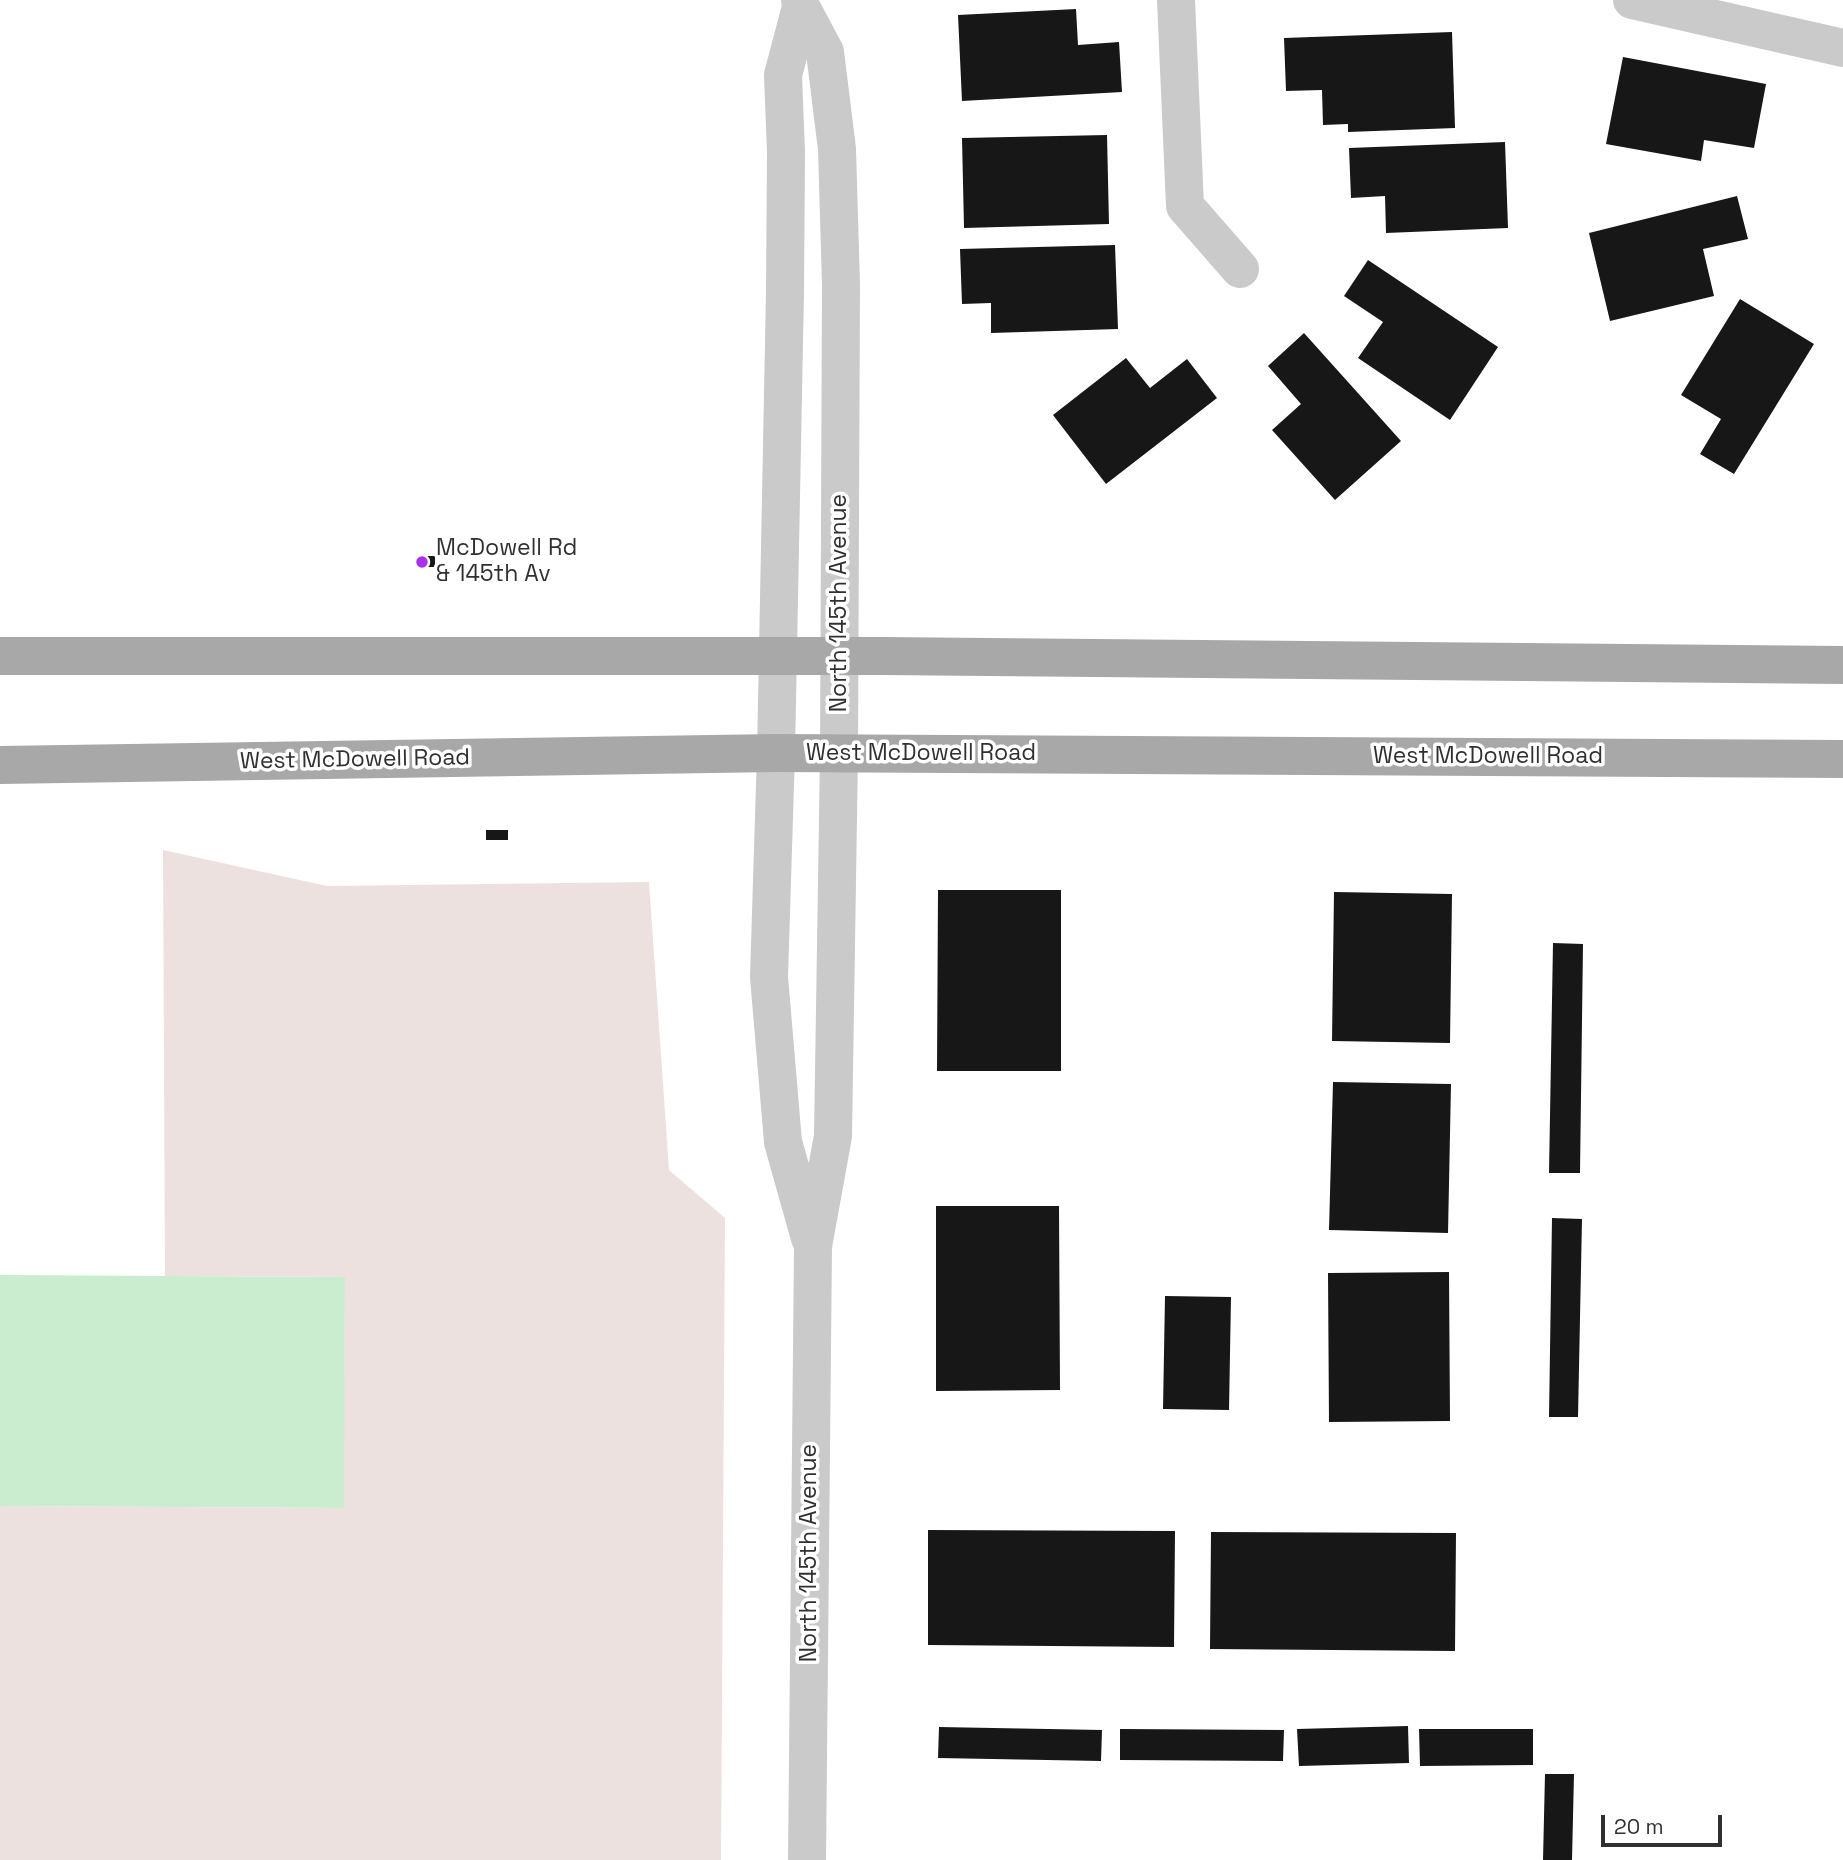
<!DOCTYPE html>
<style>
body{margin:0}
#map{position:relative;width:1843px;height:1860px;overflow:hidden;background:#fff;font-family:"Space Grotesk",sans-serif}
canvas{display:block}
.scale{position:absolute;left:1601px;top:1815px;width:121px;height:32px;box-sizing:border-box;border:4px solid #303030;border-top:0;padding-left:9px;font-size:21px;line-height:24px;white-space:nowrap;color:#303030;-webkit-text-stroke:5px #fff;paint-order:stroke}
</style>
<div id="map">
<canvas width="1843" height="1860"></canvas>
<div class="scale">20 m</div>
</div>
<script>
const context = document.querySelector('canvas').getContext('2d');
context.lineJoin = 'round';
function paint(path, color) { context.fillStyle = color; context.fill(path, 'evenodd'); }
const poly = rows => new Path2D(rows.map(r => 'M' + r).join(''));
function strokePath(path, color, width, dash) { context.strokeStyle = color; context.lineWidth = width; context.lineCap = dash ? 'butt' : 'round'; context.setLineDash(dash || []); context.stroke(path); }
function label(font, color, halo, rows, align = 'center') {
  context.font = font + ' "Space Grotesk",sans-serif'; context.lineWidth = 7; context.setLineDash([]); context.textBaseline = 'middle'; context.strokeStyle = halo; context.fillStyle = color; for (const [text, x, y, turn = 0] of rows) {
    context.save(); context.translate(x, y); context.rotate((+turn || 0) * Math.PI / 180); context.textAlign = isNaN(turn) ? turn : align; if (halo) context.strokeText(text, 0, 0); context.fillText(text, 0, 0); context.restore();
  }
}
paint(poly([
 [163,850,327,886,649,882,669,1170,725,1218,721,1860,0,1860,0,1506,343,1508,345,1277,165,1276]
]), '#ede1df');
paint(poly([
 [0,1275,345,1277,344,1508,0,1506]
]), '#cbedcf');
paint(poly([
 [1076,9,1078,45,1119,42,1122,92,962,101,958,15],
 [1452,32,1455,128,1348,132,1348,124,1323,125,1322,90,1286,91,1284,38],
 [1623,57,1766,84,1754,148,1704,140,1701,161,1606,144],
 [1107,135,1109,224,964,228,962,138],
 [1505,142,1508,228,1386,233,1385,196,1351,198,1349,148],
 [1737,196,1748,239,1703,249,1714,296,1610,321,1589,233],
 [1115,245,1118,329,991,333,991,303,962,304,960,249],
 [1368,260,1498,347,1450,420,1358,358,1383,322,1344,296],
 [1740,299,1814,344,1734,474,1700,454,1721,419,1681,395],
 [1304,333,1401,441,1335,500,1272,430,1301,404,1268,366],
 [1126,358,1150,388,1187,359,1217,398,1106,484,1053,415],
 [417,556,435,556,435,567,417,567],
 [486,830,508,830,508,840,486,840],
 [938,890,1061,890,1061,1071,937,1071],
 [1334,892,1452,894,1450,1043,1332,1041],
 [1553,943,1583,944,1580,1173,1549,1173],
 [1333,1082,1451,1084,1448,1233,1329,1230],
 [936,1206,1059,1206,1060,1390,936,1391],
 [1552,1218,1582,1219,1578,1417,1549,1417],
 [1449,1272,1450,1421,1329,1422,1328,1273],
 [1165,1296,1231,1297,1229,1410,1163,1409],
 [928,1530,1175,1531,1174,1647,928,1645],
 [1211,1532,1456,1533,1455,1651,1210,1649],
 [1408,1726,1409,1763,1299,1766,1297,1729],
 [939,1727,1102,1730,1101,1761,938,1758],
 [1120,1729,1284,1730,1283,1761,1120,1760],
 [1419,1729,1533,1729,1533,1765,1420,1766],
 [1545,1774,1574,1774,1572,1860,1543,1860]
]), '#171717');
strokePath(poly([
 [800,0,801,7,825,52,837,149,841,285,839,754,833,1136,813,1246,807,1860],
 [1176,0,1185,206,1240,269],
 [1632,0,1843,48],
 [801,7,783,75,786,152,785,291,776,753,769,977,783,1142,810,1238]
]), '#cacaca', 38);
strokePath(poly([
 [0,656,881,656,1843,665],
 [0,765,776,753,1843,759]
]), '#a8a8a8', 38);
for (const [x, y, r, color] of [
 [422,562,7,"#a931e9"]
]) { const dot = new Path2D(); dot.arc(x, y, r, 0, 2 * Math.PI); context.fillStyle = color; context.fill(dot); strokePath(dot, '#fff', 2.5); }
label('23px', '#303030', '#fff', [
 ["McDowell Rd",436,549],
 ["& 145th Av",436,575]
], 'left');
label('23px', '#303030', '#fff', [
 ["North 145th Avenue",840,603,-90],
 ["West McDowell Road",921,754],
 ["West McDowell Road",1488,757],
 ["West McDowell Road",355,760,-1],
 ["North 145th Avenue",810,1553,-90]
]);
</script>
